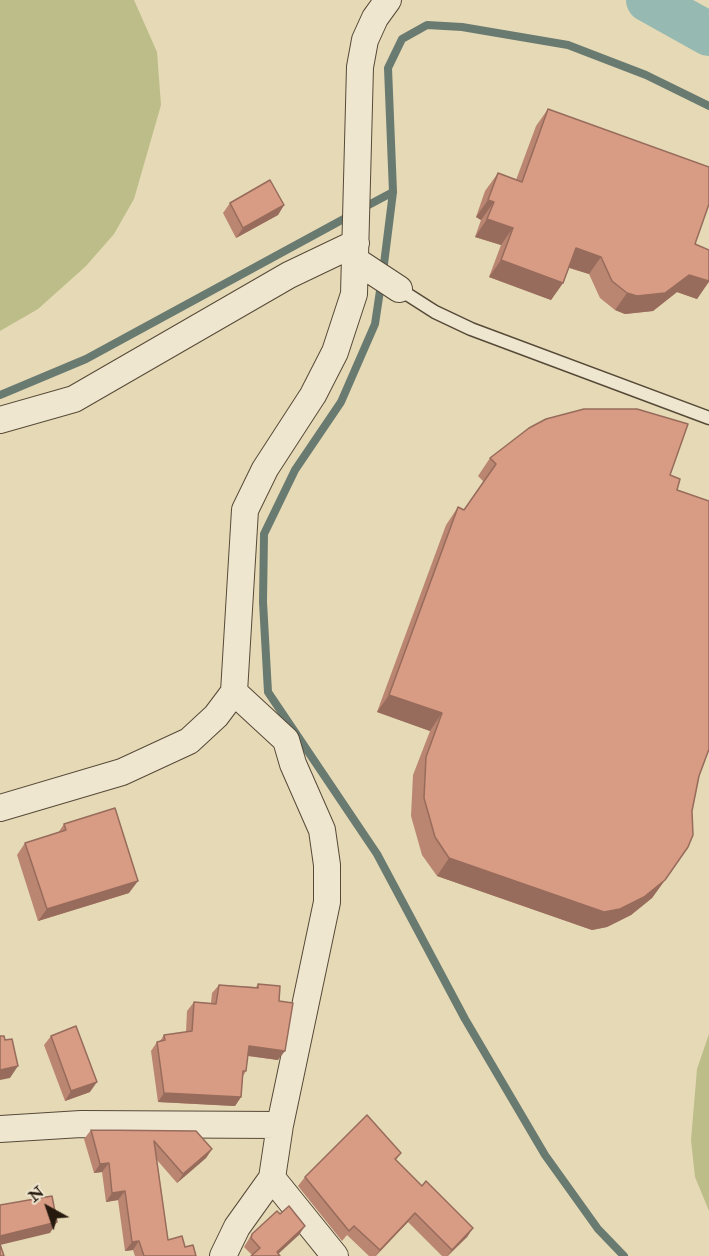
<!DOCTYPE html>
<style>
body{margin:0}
#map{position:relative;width:709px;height:1256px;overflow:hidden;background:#e6d9b6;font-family:"IM FELL Double Pica",serif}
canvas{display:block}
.north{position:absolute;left:18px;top:1178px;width:60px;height:60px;-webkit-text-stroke:4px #efe6d0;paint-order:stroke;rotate:320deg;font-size:16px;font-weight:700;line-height:24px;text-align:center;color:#261a0e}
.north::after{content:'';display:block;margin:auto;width:21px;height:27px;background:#261a0e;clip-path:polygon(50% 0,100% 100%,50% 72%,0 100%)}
</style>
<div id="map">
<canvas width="709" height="1256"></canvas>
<div class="north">N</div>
</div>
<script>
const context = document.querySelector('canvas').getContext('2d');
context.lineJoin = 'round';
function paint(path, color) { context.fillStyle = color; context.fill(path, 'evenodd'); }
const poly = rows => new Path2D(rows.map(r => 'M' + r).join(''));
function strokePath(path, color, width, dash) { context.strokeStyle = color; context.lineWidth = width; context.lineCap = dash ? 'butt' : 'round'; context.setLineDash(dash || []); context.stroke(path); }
paint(poly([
 [0,0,134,0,157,52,161,105,134,199,114,234,86,266,38,309,0,331],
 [709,1034,709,1211,695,1177,691,1140,697,1069]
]), '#bcbd89');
strokePath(poly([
 [361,209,393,192],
 [383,272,393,192,388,68,402,39,427,25,462,27,568,45,646,75,709,106],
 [381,284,375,324,341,402,295,470,264,534,263,602,268,692,377,854,465,1019,545,1155,598,1229,624,1256],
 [0,395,86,359,351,215]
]), '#697a70', 8);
strokePath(poly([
 [648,0,709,34]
]), '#96bab2', 44);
const service = poly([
 [399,289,435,312,471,329,709,418]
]);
const minor = poly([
 [355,260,399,289],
 [0,420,74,399,289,275,356,243],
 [0,808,122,772,189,741,216,716,234,692,245,510,265,469,313,395,335,352,354,294,360,67,365,40,375,18,388,0],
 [0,1129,81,1124,280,1125],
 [272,1178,335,1256],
 [223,1256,237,1227,272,1178,280,1125,327,902,327,865,322,830,293,764,286,740,234,692]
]);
strokePath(service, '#564a38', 15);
strokePath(minor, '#564a38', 28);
strokePath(service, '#efe6d0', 12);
strokePath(minor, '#efe6d0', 26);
paint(poly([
 [548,109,695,244,709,250,709,282,697,299,677,292,653,311,625,314,615,310,600,298,589,274,569,268,563,283,551,300,489,277,501,245,475,237,481,220,476,217,485,191,498,173,516,180,536,126],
 [230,203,284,205,278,215,236,238,223,213],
 [490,458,670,475,677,490,699,776,665,880,652,898,631,915,607,927,592,930,437,876,422,855,411,816,413,775,430,731,377,712,446,525,458,507,464,510,484,482,478,476],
 [64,824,129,893,38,921,17,855,25,843,58,833],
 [258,984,279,1001,278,1060,248,1056,246,1071,243,1076,241,1097,235,1106,158,1102,151,1051,157,1042,160,1041,164,1035,186,1032,187,1011,194,1002,211,1003,212,993,219,985,256,987],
 [51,1036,90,1092,65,1101,44,1045],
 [91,1130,212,1149,206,1158,177,1183,157,1160,168,1240,185,1247,196,1256,135,1256,133,1250,125,1251,118,1200,106,1202,102,1172,94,1173,84,1139],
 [401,1153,396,1160,422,1186,473,1228,467,1237,448,1256,442,1256,408,1222,376,1256,369,1256,347,1235,342,1241,298,1186,305,1177],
 [252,1234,299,1235,252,1255,244,1247]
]), '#ba8571');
paint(poly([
 [488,200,494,202,481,220,476,217],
 [284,205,278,215,236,238,243,228],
 [487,219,513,228,501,245,475,237],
 [576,248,601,257,589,274,564,266],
 [501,260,563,283,551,300,489,277],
 [689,275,709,281,697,299,677,292,653,311,625,314,615,310,627,293],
 [389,695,442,713,430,731,377,712],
 [449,858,665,880,652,898,631,915,607,927,592,930,437,876],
 [138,881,129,893,38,921,47,909],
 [249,1046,285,1051,278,1060,242,1055],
 [18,1066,10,1078,0,1080,0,1070],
 [97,1082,90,1092,65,1101,71,1091],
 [164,1093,241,1097,235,1106,158,1102],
 [212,1149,206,1158,177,1183,183,1174],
 [109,1163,102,1172,94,1173,100,1164],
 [125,1191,118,1200,106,1202,112,1193],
 [415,1213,408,1222,375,1256,380,1250],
 [57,1222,50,1233,0,1245,0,1236],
 [305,1226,299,1235,276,1256,277,1252],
 [473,1228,467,1237,447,1256,452,1250],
 [139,1241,133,1250,125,1251,132,1242]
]), '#976c5c');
const building = poly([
 [548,109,709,167,709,204,695,244,709,250,709,281,689,275,665,293,637,296,627,293,612,281,601,257,576,248,563,283,501,260,513,228,487,219,494,202,488,200,498,173,522,182,548,109],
 [270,180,284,205,243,228,230,203,270,180],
 [584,409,637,409,688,424,670,475,680,479,677,490,709,501,709,749,699,776,692,811,693,835,688,847,665,880,644,897,620,909,604,912,449,858,435,837,424,798,426,757,442,713,389,695,458,507,464,510,496,464,490,458,529,428,546,419,584,409],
 [115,808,138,881,47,909,25,843,66,830,64,824,115,808],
 [258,984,280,986,279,1001,293,1003,285,1051,249,1046,246,1071,243,1071,241,1097,164,1093,157,1042,165,1040,164,1035,192,1031,194,1002,216,1004,219,985,258,988,258,984],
 [76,1026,97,1082,71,1091,51,1036,76,1026],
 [0,1036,4,1036,5,1040,12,1039,18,1066,0,1070,0,1036],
 [367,1115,401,1153,395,1159,422,1186,426,1181,473,1228,452,1250,415,1213,380,1250,354,1226,349,1231,305,1177,367,1115],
 [91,1130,196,1131,212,1149,183,1174,154,1141,168,1240,182,1236,185,1247,193,1245,196,1256,144,1256,139,1241,132,1242,125,1191,112,1193,109,1163,100,1164,91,1130],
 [52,1196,57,1222,0,1236,0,1205,52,1196],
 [289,1206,305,1226,277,1252,280,1256,251,1256,260,1248,251,1238,252,1234,277,1211,280,1214,289,1206],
 [0,1244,4,1256,0,1256,0,1244]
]);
paint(building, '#d89b83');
strokePath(building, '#976c5c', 1.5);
</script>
